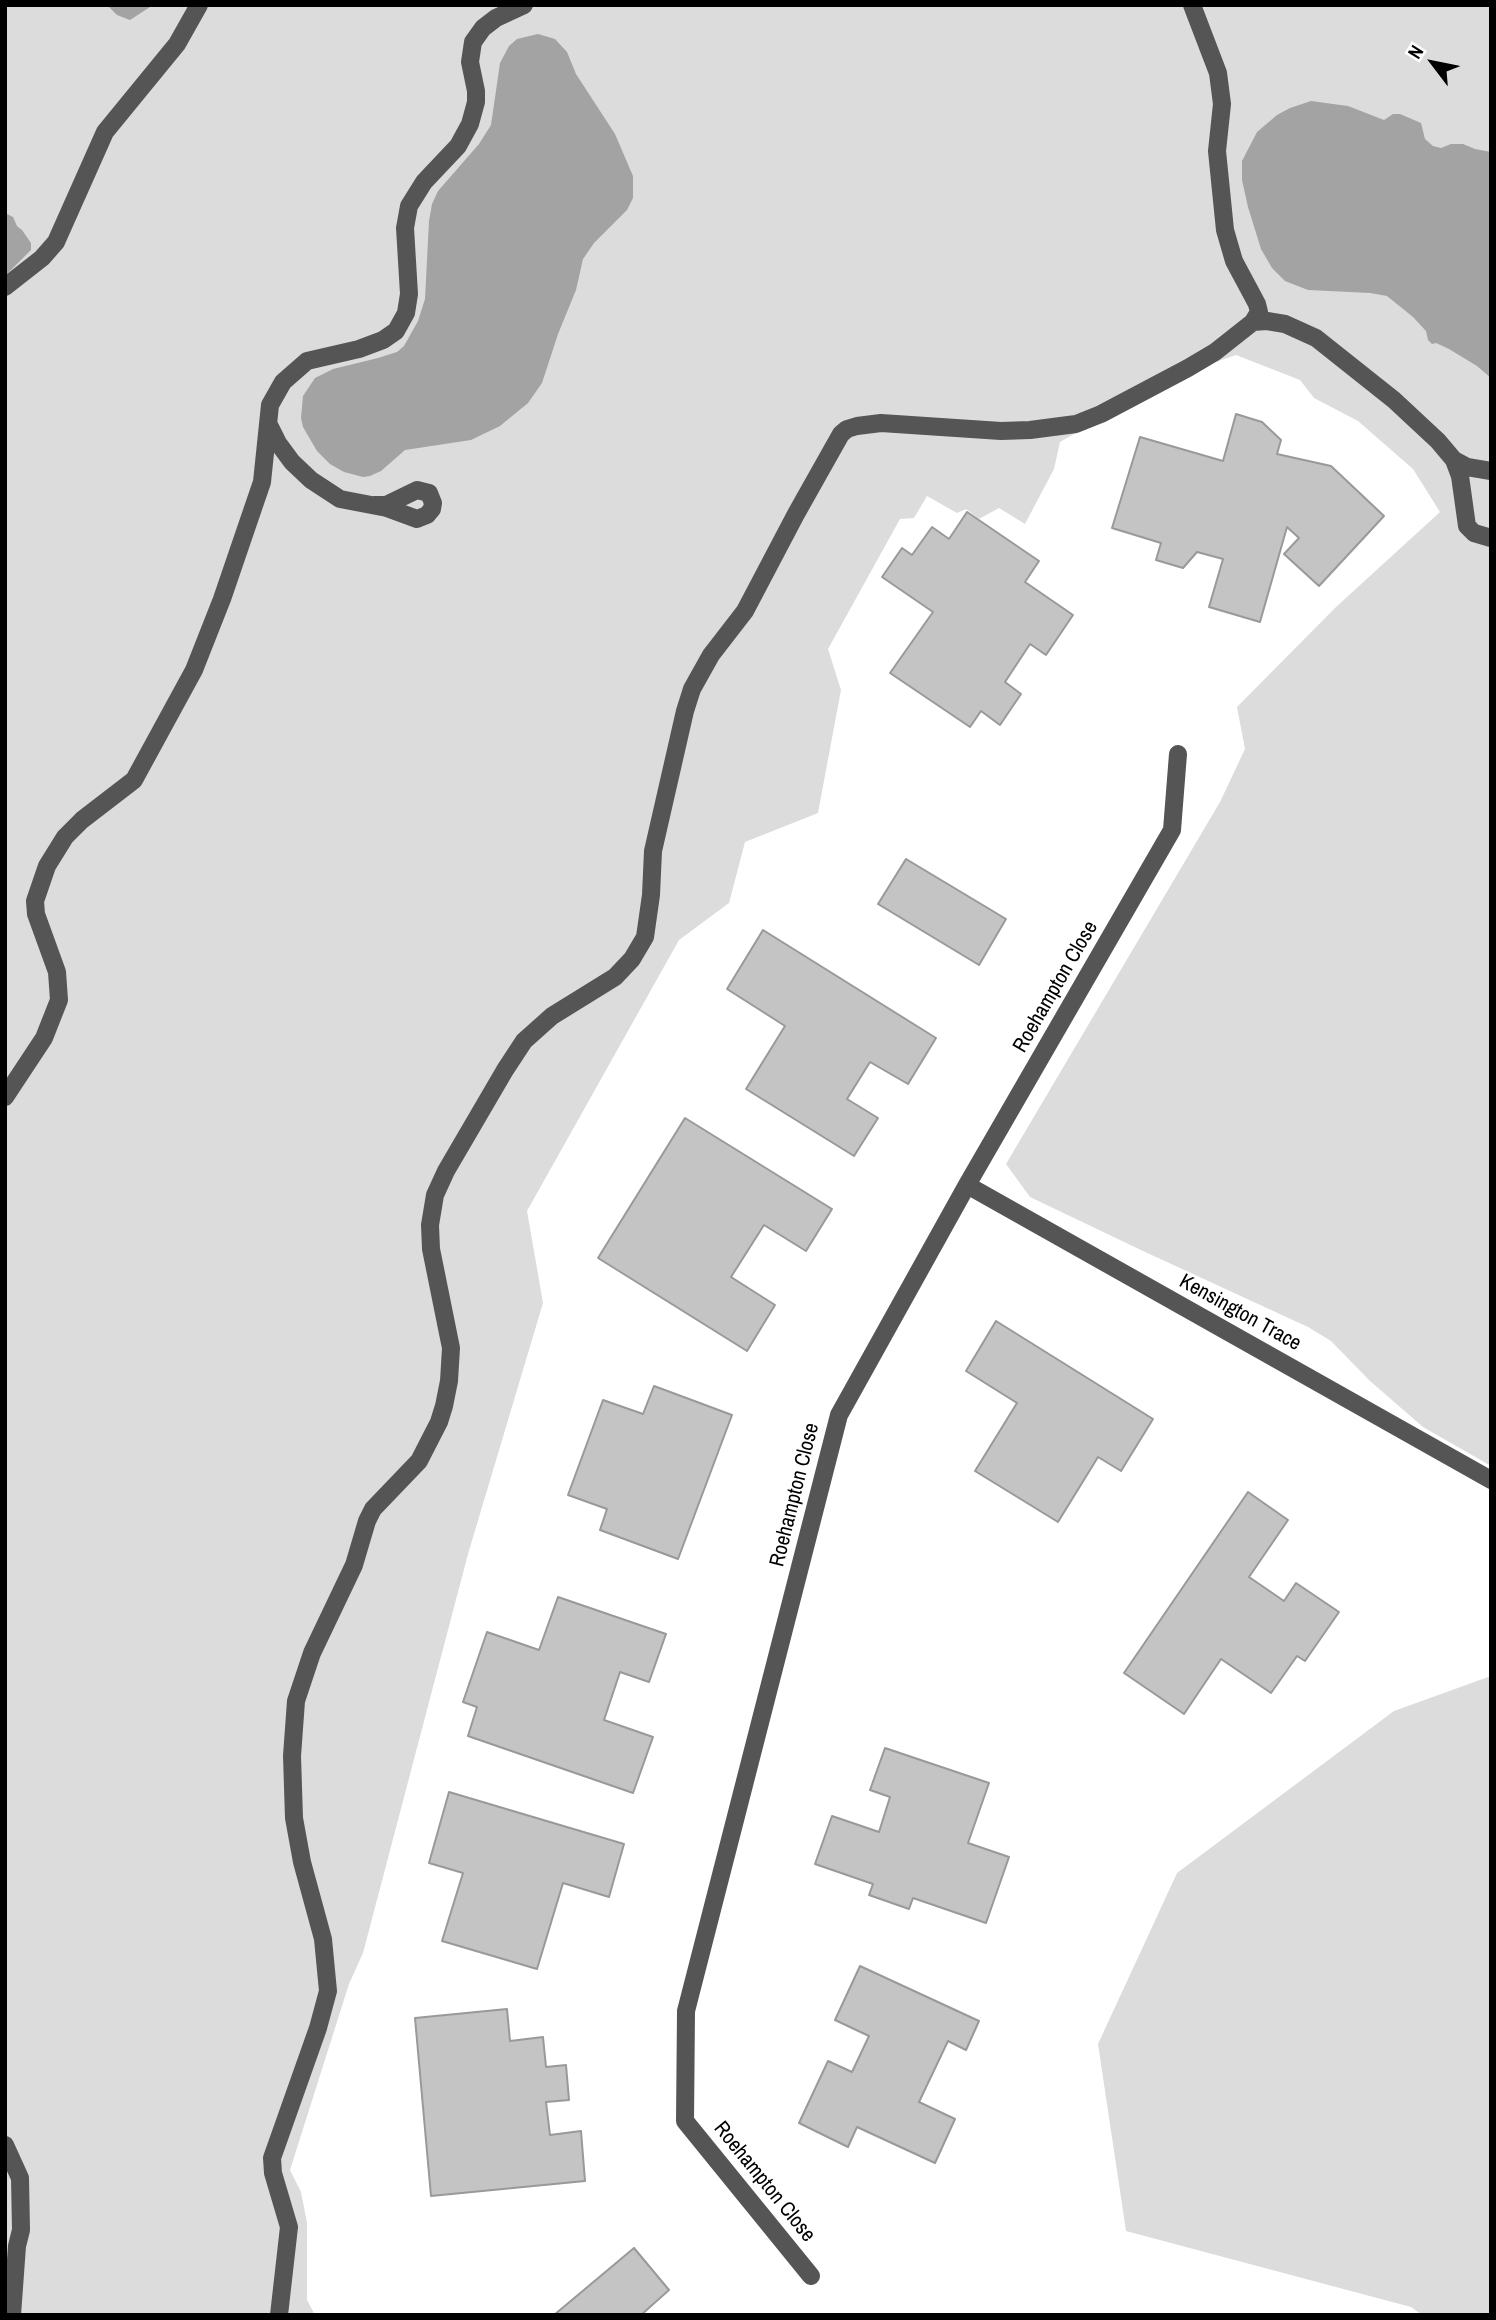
<!DOCTYPE html>
<style>
body{margin:0}
#map{position:relative;width:1496px;height:2320px;overflow:hidden;background:#fff;font-family:"Archivo Narrow",sans-serif}
canvas{display:block}
.frame{position:absolute;inset:0;border:7px solid #000;pointer-events:none}
.north{position:absolute;left:1398px;top:28px;width:70px;height:70px;-webkit-text-stroke:5px #fff;paint-order:stroke;rotate:302deg;font-size:19px;font-weight:700;line-height:28px;text-align:center;color:#000}
.north::after{content:'';display:block;margin:auto;width:24px;height:32px;background:#000;clip-path:polygon(50% 0,100% 100%,50% 72%,0 100%)}
</style>
<div id="map">
<canvas width="1496" height="2320"></canvas>
<div class="frame"></div>
<div class="north">N</div>
</div>
<script>
const context = document.querySelector('canvas').getContext('2d');
context.lineJoin = 'round';
function paint(path, color) { context.fillStyle = color; context.fill(path, 'evenodd'); }
const poly = rows => new Path2D(rows.map(r => 'M' + r).join(''));
function strokePath(path, color, width, dash) { context.strokeStyle = color; context.lineWidth = width; context.lineCap = dash ? 'butt' : 'round'; context.setLineDash(dash || []); context.stroke(path); }
function label(font, color, halo, rows, align = 'center') {
  context.font = font + ' "Archivo Narrow",sans-serif'; context.lineWidth = 5; context.setLineDash([]); context.textBaseline = 'middle'; context.strokeStyle = halo; context.fillStyle = color; for (const [text, x, y, turn = 0] of rows) {
    context.save(); context.translate(x, y); context.rotate((+turn || 0) * Math.PI / 180); context.textAlign = isNaN(turn) ? turn : align; if (halo) context.strokeText(text, 0, 0); context.fillText(text, 0, 0); context.restore();
  }
}
paint(poly([
 [5,5,1491,5,1491,1466,1423,1427,1370,1381,1331,1341,1308,1327,1143,1251,1030,1197,1006,1164,1220,802,1245,749,1237,707,1336,607,1440,512,1413,469,1358,421,1314,398,1300,380,1236,355,1210,364,1088,426,1060,442,1054,469,1025,524,999,508,979,519,966,509,957,513,927,496,914,518,900,519,828,649,841,690,818,813,745,842,729,903,679,940,527,1211,543,1303,468,1554,363,1953,349,1984,290,2170,301,2192,307,2223,307,2300,315,2315,5,2315],
 [1491,1676,1491,2315,1422,2315,1411,2307,1126,2231,1098,2044,1177,1873,1394,1711]
]), '#dcdcdc');
paint(poly([
 [107,5,153,5,130,20,117,15],
 [538,34,555,39,567,52,576,74,615,134,633,176,633,198,627,210,594,243,583,259,576,290,558,334,542,383,528,403,500,426,471,440,405,450,381,471,370,476,363,477,344,472,330,464,317,451,303,427,301,418,303,396,315,378,333,369,378,358,397,352,404,346,418,321,425,299,429,221,432,204,438,191,479,144,491,125,500,63,509,46,517,39],
 [1311,101,1348,106,1384,120,1393,114,1400,114,1421,123,1425,139,1433,146,1441,148,1451,144,1463,144,1475,149,1491,152,1491,378,1477,366,1449,349,1436,343,1432,344,1428,340,1426,331,1413,317,1387,296,1370,293,1308,290,1285,281,1272,268,1261,249,1248,207,1242,180,1242,161,1257,132,1277,115,1290,108],
 [5,213,13,217,17,226,22,230,31,243,31,250,5,276]
]), '#a3a3a3');
const building = poly([
 [1236,414,1262,422,1281,440,1277,454,1331,466,1384,516,1319,586,1284,554,1299,538,1287,527,1260,622,1209,607,1223,559,1197,552,1183,568,1156,560,1161,543,1112,528,1140,437,1223,461,1236,414],
 [967,512,1039,561,1025,582,1073,615,1046,655,1030,644,1005,682,1021,694,1000,725,981,711,970,727,890,673,933,612,882,577,902,548,912,555,932,527,949,539,967,512],
 [906,859,1006,919,979,965,878,904,906,859],
 [763,930,936,1038,908,1084,870,1062,847,1099,878,1118,854,1156,746,1089,785,1026,727,989,763,930],
 [685,1118,832,1209,806,1251,764,1225,731,1277,775,1305,747,1351,598,1258,685,1118],
 [996,1321,1153,1419,1121,1471,1098,1457,1058,1522,975,1471,1017,1403,966,1371,996,1321],
 [654,1386,732,1415,678,1559,600,1530,607,1509,568,1495,603,1400,643,1414,654,1386],
 [1248,1492,1288,1520,1249,1577,1284,1601,1296,1583,1339,1612,1305,1661,1297,1656,1271,1693,1221,1659,1184,1714,1124,1673,1248,1492],
 [558,1597,666,1634,649,1682,620,1672,604,1720,653,1737,633,1793,468,1736,477,1707,463,1702,487,1632,539,1650,558,1597],
 [885,1748,989,1783,968,1843,1009,1857,986,1923,913,1898,909,1909,869,1895,873,1884,815,1864,832,1816,879,1832,890,1797,870,1790,885,1748],
 [449,1792,624,1844,609,1897,563,1883,537,1969,442,1941,463,1873,429,1863,449,1792],
 [860,1966,979,2021,966,2050,948,2041,919,2102,955,2119,935,2163,857,2127,848,2147,799,2123,828,2061,852,2072,869,2036,835,2020,860,1966],
 [507,2009,510,2041,543,2037,546,2067,566,2065,569,2100,546,2102,550,2135,581,2131,585,2181,431,2196,415,2018,507,2009],
 [634,2248,669,2290,641,2315,554,2315,634,2248]
]);
paint(building, '#c4c4c4');
strokePath(building, '#999', 2);
strokePath(poly([
 [1192,5,1218,73,1222,104,1217,151,1225,230,1234,261,1257,304,1259,312,1253,322],
 [5,287,42,258,56,242,105,132,177,44,199,5],
 [269,425,278,443,292,462,311,480,340,499,387,508,417,519,427,515,432,509,433,503,429,493,417,490,386,505,374,505],
 [1454,460,1467,467,1491,471],
 [5,1097,44,1038,59,1000,57,972,36,914,35,901,47,866,65,837,82,820,134,780,194,670,222,599,262,482,270,405,283,382,307,361,359,349,383,340,396,331,406,313,409,294,405,228,409,206,424,182,458,146,470,124,476,102,476,91,470,62,473,42,483,28,496,18,524,5],
 [967,1185,1491,1480],
 [5,2145,20,2178,21,2230,17,2246,12,2315],
 [811,2276,685,2121,686,2011,839,1415,967,1185,1172,830,1178,754],
 [279,2315,289,2227,273,2173,272,2158,318,2028,328,1991,323,1939,302,1862,294,1818,292,1756,296,1701,312,1653,354,1565,367,1521,373,1509,419,1461,439,1422,444,1406,449,1381,451,1348,431,1249,430,1225,435,1195,446,1171,505,1070,524,1041,552,1016,615,977,632,959,645,937,651,895,653,851,685,711,692,689,711,655,745,611,796,514,841,434,847,429,857,426,881,423,1001,431,1030,430,1076,424,1101,414,1188,368,1215,352,1253,322,1267,321,1285,324,1316,338,1394,400,1438,441,1454,460,1460,476,1467,526,1474,533,1491,538]
]), '#555', 18);
label('21px', '#000', '#fff', [
 ["Roehampton Close",1056,987,-60],
 ["Kensington Trace",1240,1313,29],
 ["Roehampton Close",795,1495,-76],
 ["Roehampton Close",764,2182,51]
]);
</script>
